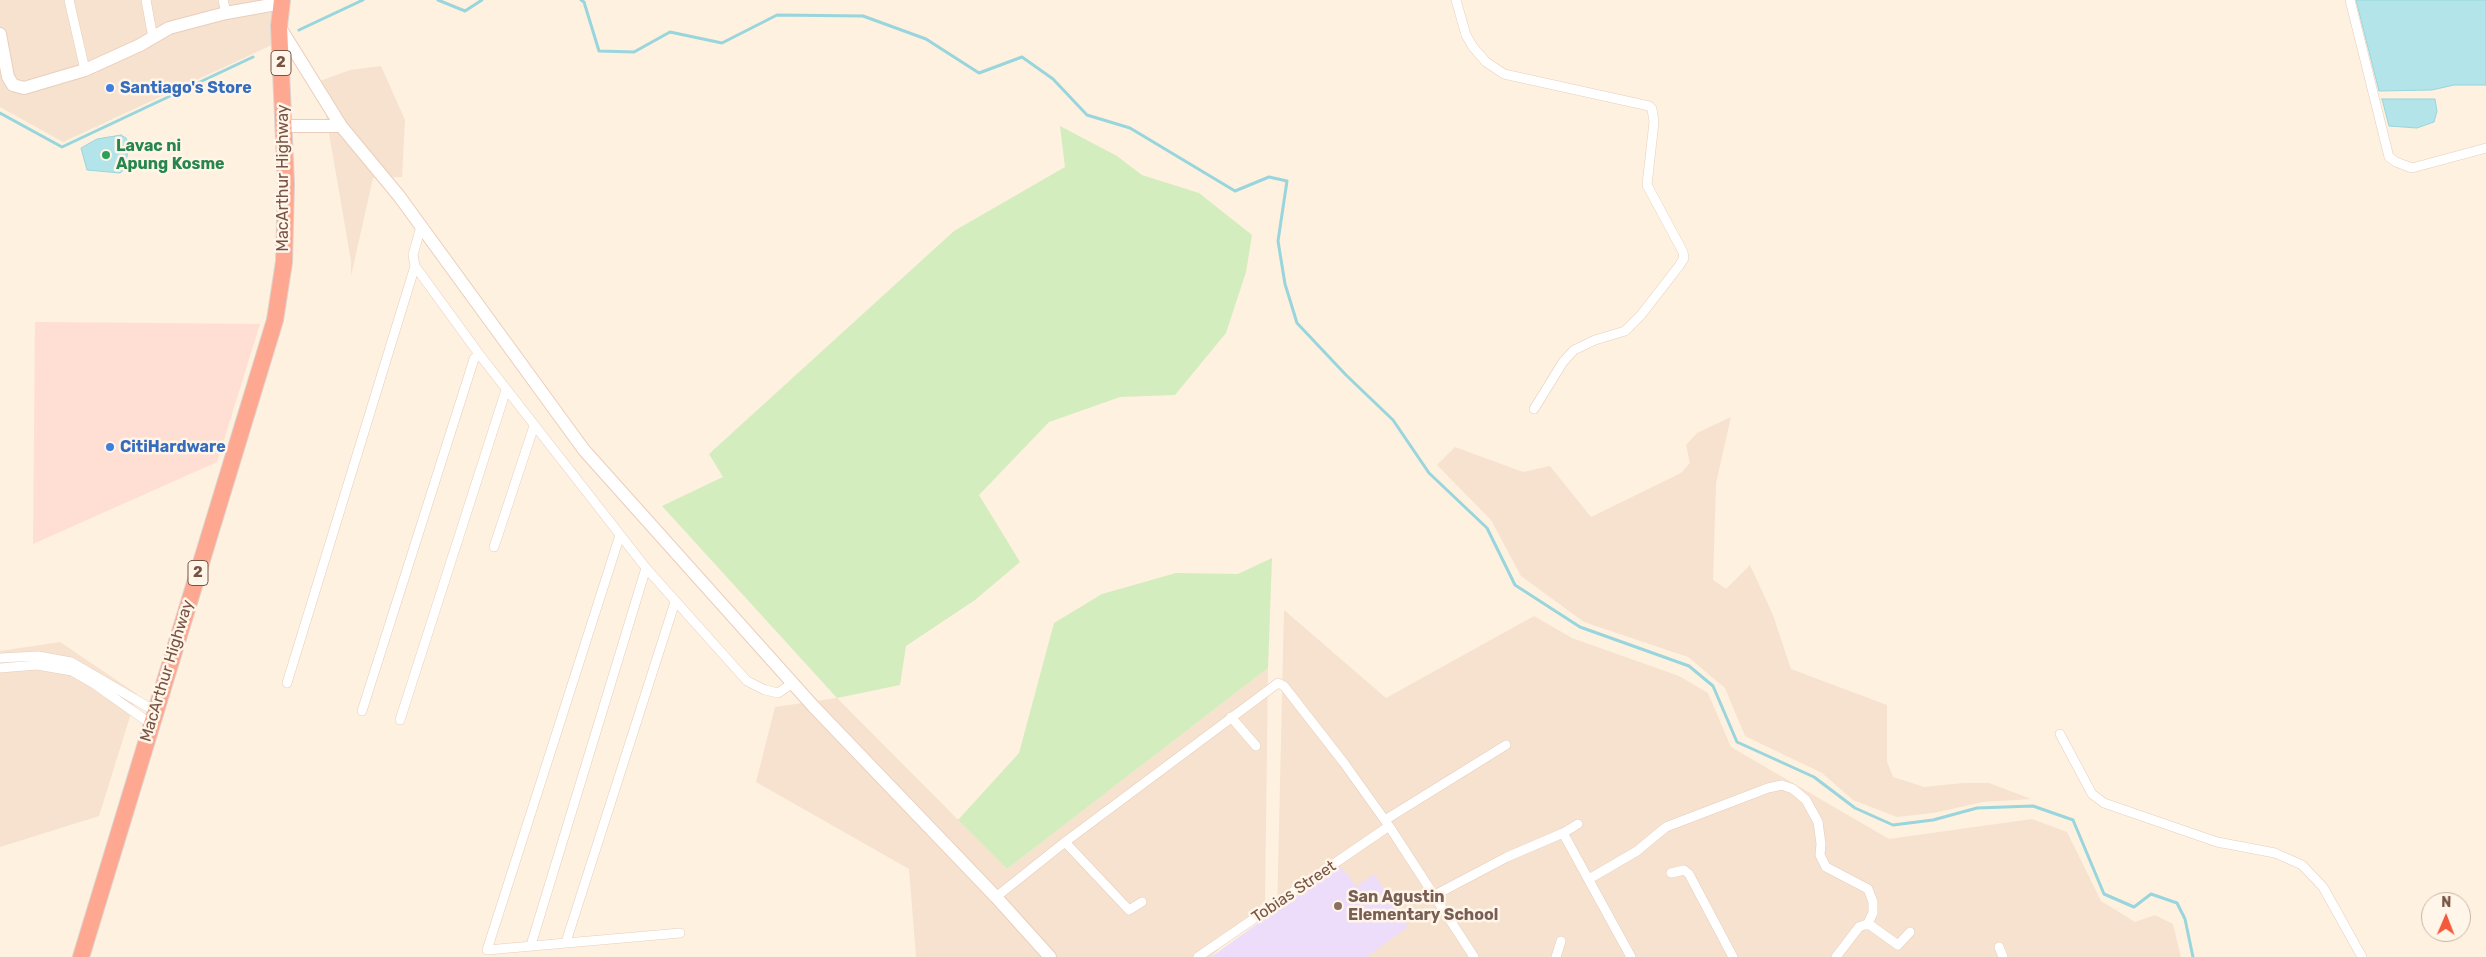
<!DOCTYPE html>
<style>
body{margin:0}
#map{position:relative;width:2486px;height:957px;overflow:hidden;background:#fef1e0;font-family:Rubik,sans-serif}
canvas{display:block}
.north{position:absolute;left:2421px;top:892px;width:50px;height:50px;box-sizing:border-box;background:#fff5e8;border:1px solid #c9b5a7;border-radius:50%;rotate:1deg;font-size:14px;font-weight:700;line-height:20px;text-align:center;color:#775445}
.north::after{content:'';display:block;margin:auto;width:18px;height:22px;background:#f35a3a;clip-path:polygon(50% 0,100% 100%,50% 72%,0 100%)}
</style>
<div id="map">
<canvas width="2486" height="957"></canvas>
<div class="north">N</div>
</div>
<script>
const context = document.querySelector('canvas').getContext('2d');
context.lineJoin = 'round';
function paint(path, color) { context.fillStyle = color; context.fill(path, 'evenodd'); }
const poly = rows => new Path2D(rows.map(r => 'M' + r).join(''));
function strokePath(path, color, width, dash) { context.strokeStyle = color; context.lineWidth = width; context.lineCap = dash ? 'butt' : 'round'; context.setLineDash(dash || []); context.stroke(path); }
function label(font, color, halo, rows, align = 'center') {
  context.font = font + ' Rubik,sans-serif'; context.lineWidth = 5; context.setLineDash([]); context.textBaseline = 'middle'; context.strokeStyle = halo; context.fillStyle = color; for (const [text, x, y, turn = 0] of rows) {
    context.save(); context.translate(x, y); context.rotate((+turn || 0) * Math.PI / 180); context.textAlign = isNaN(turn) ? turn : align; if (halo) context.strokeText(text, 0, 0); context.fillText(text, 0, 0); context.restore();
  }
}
paint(poly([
 [0,0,274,0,276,43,63,142,0,107],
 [381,66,405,120,402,177,373,178,351,276,351,261,320,81,350,70],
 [1731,417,1716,483,1713,580,1726,589,1750,565,1773,615,1791,669,1887,705,1887,762,1893,777,1924,787,1963,783,1989,783,2031,799,1983,802,1933,813,1897,817,1853,800,1822,773,1745,736,1725,688,1688,657,1584,622,1521,576,1491,520,1437,465,1455,447,1523,472,1550,466,1591,517,1681,473,1690,463,1686,445,1697,433],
 [1284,610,1386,698,1534,616,1572,638,1679,676,1708,693,1731,747,1889,839,2032,819,2067,832,2101,901,2135,922,2155,915,2173,924,2181,957,1276,957],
 [60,642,137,694,99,816,0,847,0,651],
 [1268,668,1265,901,1211,957,916,957,909,869,756,782,775,707,837,698,1007,869]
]), '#f6e2ce');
paint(poly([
 [35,322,260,324,217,462,33,544]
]), '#ffded3');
paint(poly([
 [1339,865,1357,886,1374,874,1408,927,1367,957,1211,957]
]), '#eeddfa');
paint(poly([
 [1060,126,1117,156,1142,175,1199,193,1252,235,1246,272,1226,333,1175,395,1120,397,1049,422,979,495,1020,562,975,600,906,646,900,685,837,698,662,506,723,477,709,454,954,231,1065,167],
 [1272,558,1268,668,1007,869,958,820,1019,753,1054,623,1102,594,1176,573,1238,574]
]), '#d3edbe');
const water = poly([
 [2356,0,2486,0,2486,85,2454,85,2432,90,2379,91,2356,0],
 [2382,99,2435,99,2437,111,2434,122,2417,128,2389,126,2382,99],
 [121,135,126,138,129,144,125,169,120,173,87,170,81,148,97,139,121,135]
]);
paint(water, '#b3e4e9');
strokePath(water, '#98d5dc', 1);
strokePath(poly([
 [438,0,465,11,482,0],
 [581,0,584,2,599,51,634,52,670,32,722,43,777,15,863,16,926,39,979,73,1022,57,1053,79,1087,115,1130,128,1235,191,1269,177,1287,181,1278,241,1285,284,1297,323,1346,375,1393,420,1429,473,1487,528,1515,585,1580,627,1689,666,1713,686,1737,742,1814,777,1855,808,1893,825,1933,820,1977,808,2033,806,2073,820,2104,894,2134,907,2151,894,2177,903,2185,919,2193,957],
 [299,30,363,0],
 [0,113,62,147,253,57]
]), '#98d5dc', 3);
const street = poly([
 [69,0,85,70],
 [146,0,153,38],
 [223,0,226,13],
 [1456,0,1466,35,1473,47,1486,62,1504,74,1649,106,1652,109,1654,122,1647,185,1683,252,1684,258,1679,266,1641,315,1625,331,1595,340,1574,350,1563,362,1534,409],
 [2350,0,2389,157,2396,162,2412,168,2486,148],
 [421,226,413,255,415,266,479,354,646,568,747,681,765,690,778,693,793,683],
 [620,535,487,950,680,933],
 [494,547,534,426],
 [0,658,38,656,71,662,155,711],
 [0,668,37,665,72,671,93,683,151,724],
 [287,683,415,266],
 [362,711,474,359,479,354],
 [1231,717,1256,746],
 [400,720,506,390],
 [2060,734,2092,794,2104,803,2217,842,2275,853,2302,865,2323,887,2362,957],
 [1385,820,1506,745],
 [1563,833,1578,824],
 [1065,842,1129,910,1142,902],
 [1671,873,1684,870,1689,874,1733,957],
 [1589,879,1637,851,1666,827,1768,788,1782,785,1793,789,1806,800,1818,822,1821,844,1820,855,1826,867,1868,889,1873,902,1873,913,1867,925],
 [1435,895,1507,857,1563,833,1631,957],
 [996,897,1065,842,1278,683,1284,686,1344,763,1389,826,1474,957],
 [566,942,675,602],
 [531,945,646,568],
 [1999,947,2003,957],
 [1198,957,1389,826],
 [1556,957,1561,941],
 [1836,957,1859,927,1864,925,1870,925,1898,945,1910,932]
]);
const secondary = poly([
 [279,26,341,126,399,196,584,450,813,706,996,897,1050,957],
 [0,34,8,77,13,85,24,88,85,70,140,45,169,28,226,13,282,3],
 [284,126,341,126]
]);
const highway = poly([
 [81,957,275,320,284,262,286,184,279,26,282,0]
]);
strokePath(street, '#e5cebe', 10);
strokePath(secondary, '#eacebb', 14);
strokePath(highway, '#dcd3cf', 18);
strokePath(street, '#fff', 9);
strokePath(secondary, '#fff', 12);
strokePath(highway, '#fea891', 16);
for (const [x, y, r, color] of [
 [110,88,5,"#3f7fe0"],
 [106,155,5,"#2e9e5b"],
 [110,447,5,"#3f7fe0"],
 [1338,906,5,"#8d6e63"]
]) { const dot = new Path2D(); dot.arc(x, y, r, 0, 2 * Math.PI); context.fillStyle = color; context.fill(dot); strokePath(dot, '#fff5e8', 2); }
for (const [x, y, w] of [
 [281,63,20],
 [198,573,20]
]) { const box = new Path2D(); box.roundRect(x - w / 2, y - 12.5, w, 25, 4); context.fillStyle = '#fff5e8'; context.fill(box); strokePath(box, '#775445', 1); }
label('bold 15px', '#775445', null, [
 ["2",281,63],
 ["2",198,573]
]);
label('bold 16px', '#366cbe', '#fff5e8', [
 ["Santiago's Store",120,88],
 ["CitiHardware",120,447]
], 'left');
label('bold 16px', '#27864d', '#fff5e8', [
 ["Lavac ni",116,146],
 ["Apung Kosme",116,164]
], 'left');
label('16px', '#775445', '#fff5e8', [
 ["MacArthur Highway",283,178,-90],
 ["MacArthur Highway",167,671,-73],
 ["Tobias Street",1294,892,-34]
]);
label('bold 16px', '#785e54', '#fff5e8', [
 ["San Agustin",1348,897],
 ["Elementary School",1348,915]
], 'left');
</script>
